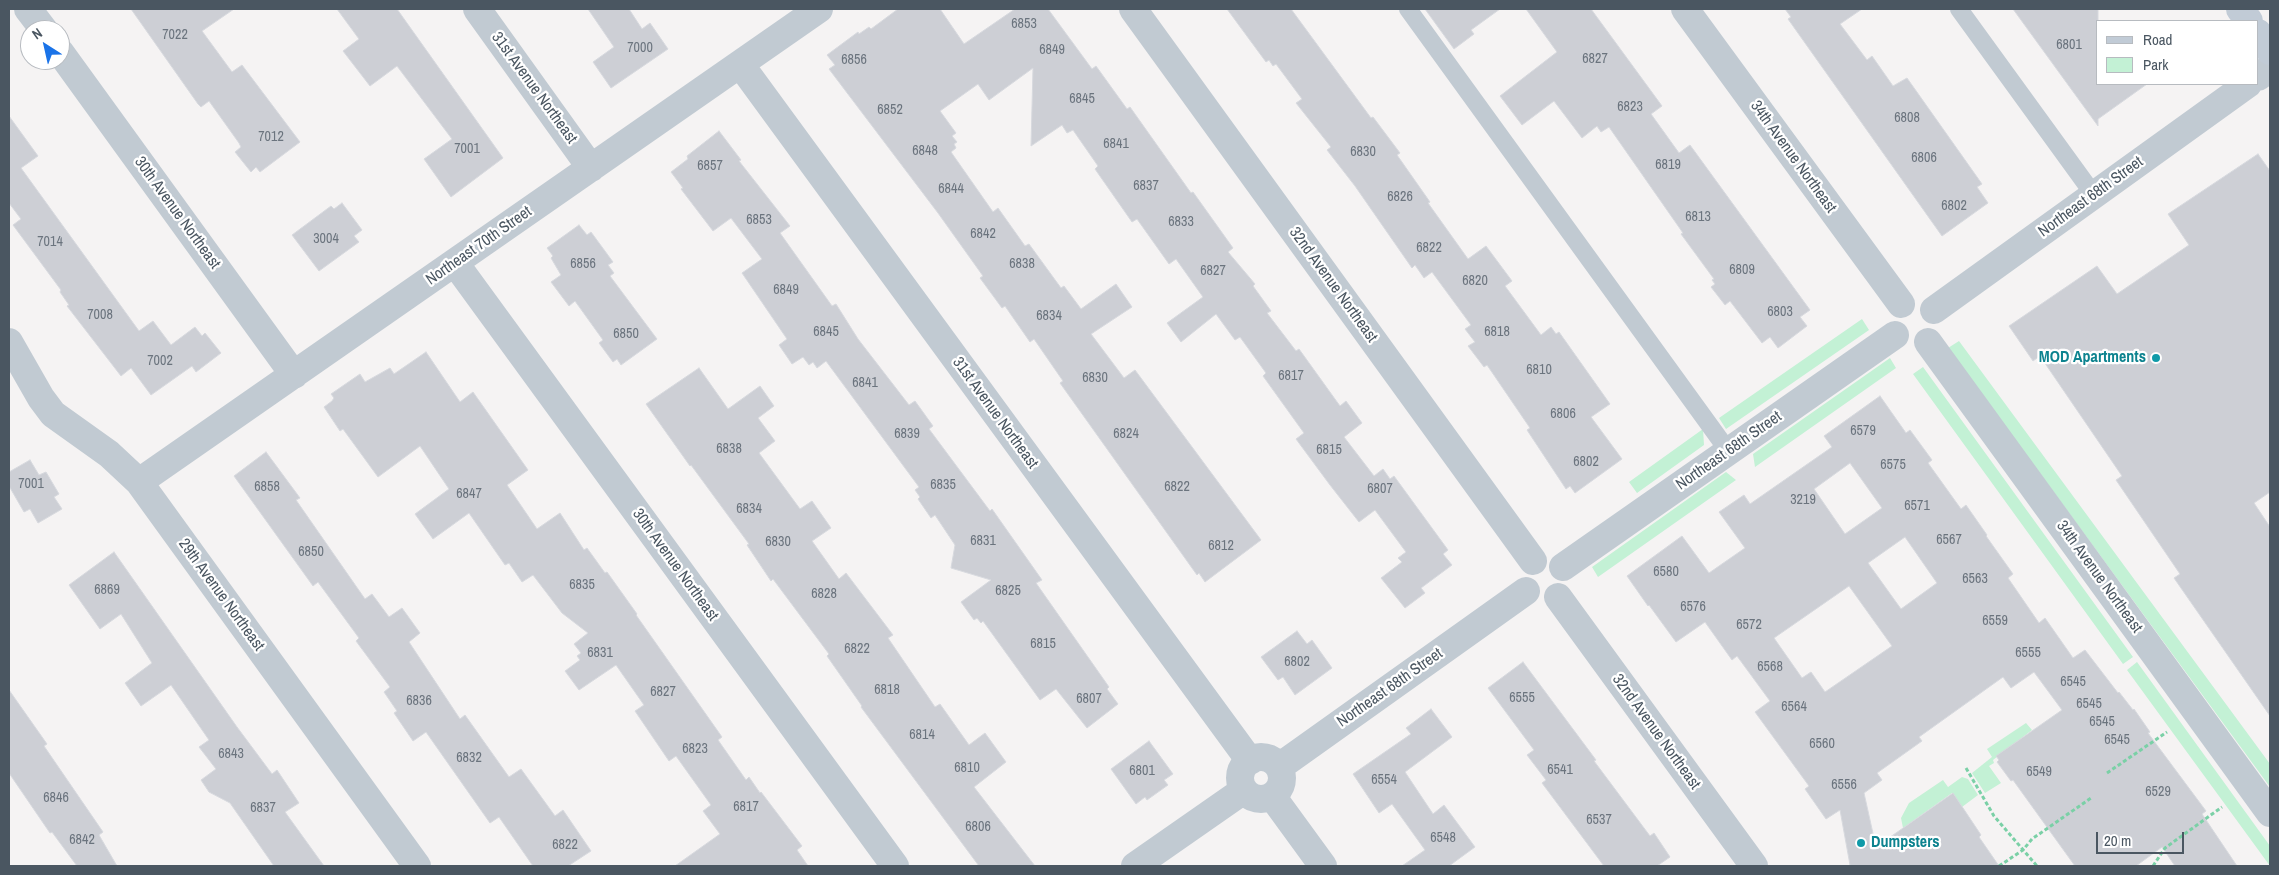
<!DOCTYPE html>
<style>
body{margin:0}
#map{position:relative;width:2279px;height:875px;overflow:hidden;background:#f5f3f3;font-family:"Archivo Narrow",sans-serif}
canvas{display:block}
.frame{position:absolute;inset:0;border:10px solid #4a5661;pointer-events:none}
.legend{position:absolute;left:2096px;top:20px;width:162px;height:65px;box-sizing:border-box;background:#fff;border:1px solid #b7bbc0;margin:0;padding:6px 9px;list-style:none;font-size:15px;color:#4a5661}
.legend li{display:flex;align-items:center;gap:10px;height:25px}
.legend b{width:25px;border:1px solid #b7bbc0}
.north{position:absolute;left:20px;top:20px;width:50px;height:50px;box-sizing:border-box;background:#fff;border:1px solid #b7bbc0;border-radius:50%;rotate:325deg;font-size:14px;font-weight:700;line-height:20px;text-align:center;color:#4a5661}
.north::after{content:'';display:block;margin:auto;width:18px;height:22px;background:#1a73e8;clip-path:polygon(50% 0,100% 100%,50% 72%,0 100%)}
.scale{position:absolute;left:2096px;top:832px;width:88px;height:22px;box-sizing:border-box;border:2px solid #4a5661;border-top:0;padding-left:6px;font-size:15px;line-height:18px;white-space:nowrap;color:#4a5661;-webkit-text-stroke:4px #fff;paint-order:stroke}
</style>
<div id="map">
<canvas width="2279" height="875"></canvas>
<div class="frame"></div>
<ul class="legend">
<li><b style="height:6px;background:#c1cbd6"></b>Road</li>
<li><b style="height:14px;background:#c3f1d5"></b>Park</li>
</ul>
<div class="north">N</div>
<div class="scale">20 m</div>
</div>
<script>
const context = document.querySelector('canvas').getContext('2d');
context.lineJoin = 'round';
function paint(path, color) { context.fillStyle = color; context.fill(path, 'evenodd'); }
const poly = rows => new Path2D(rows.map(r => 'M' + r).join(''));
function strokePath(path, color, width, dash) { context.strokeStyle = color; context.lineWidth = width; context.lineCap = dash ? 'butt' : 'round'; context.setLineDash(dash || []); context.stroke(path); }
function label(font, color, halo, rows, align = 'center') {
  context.font = font + ' "Archivo Narrow",sans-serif'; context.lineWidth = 4.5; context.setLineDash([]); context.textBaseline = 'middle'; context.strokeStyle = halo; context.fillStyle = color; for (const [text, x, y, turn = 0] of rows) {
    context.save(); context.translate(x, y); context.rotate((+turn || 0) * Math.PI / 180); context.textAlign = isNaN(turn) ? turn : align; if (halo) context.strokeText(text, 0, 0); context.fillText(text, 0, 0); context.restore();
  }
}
paint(poly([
 [1862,319,1869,330,1726,429,1719,418],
 [1959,341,2270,764,2270,787,1948,348],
 [1890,358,1896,368,1755,467,1753,454],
 [1923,367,2133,657,2123,664,1913,374],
 [1703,429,1704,445,1637,493,1629,482],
 [1726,472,1736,480,1598,577,1592,567],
 [2137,662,2270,846,2270,866,2127,670],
 [2026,723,2032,730,1993,760,1994,763,1989,766,2001,783,1985,793,1972,773,1992,757,1987,749],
 [1962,777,1968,779,1978,795,1962,807,1952,793,1903,828,1901,818,1909,803,1943,780,1948,787]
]), '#c3f1d5');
const building = poly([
 [131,9,234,9,202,31,232,72,242,65,300,142,260,172,256,167,251,172,235,152,241,147,239,143,209,101,201,107,198,104,131,9],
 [337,9,397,9,503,158,451,197,424,159,452,139,397,66,370,86,343,51,359,39,337,9],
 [588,9,629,9,642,29,650,23,668,49,611,88,593,62,614,47,588,9],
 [898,9,940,9,964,44,1015,9,1048,9,1092,69,1096,66,1127,109,1130,107,1191,193,1193,192,1233,248,1228,252,1255,284,1253,286,1271,311,1267,313,1296,351,1299,349,1340,406,1346,401,1362,423,1344,437,1374,476,1383,469,1390,479,1394,476,1448,550,1443,554,1452,565,1421,588,1425,593,1405,608,1381,578,1402,562,1398,558,1406,552,1375,510,1359,522,1330,485,1296,439,1304,433,1263,376,1266,373,1240,337,1235,340,1216,314,1181,342,1167,323,1203,297,1176,259,1169,264,1137,219,1132,222,1095,169,1098,166,1073,130,1067,133,1062,125,1031,146,1033,68,989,100,978,84,940,111,956,133,952,136,957,142,954,144,956,148,951,152,993,212,998,208,1025,246,1029,244,1061,288,1064,286,1081,309,1116,284,1132,307,1091,334,1124,378,1135,370,1261,540,1205,582,1199,573,1197,575,1060,383,1063,381,1034,339,1030,342,1005,306,1002,308,980,278,983,276,938,213,829,69,835,65,827,55,858,32,859,34,869,27,871,29,898,9],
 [1227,9,1291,9,1371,118,1373,117,1400,153,1397,155,1430,202,1428,203,1468,259,1486,246,1512,281,1505,286,1541,335,1551,327,1556,334,1559,332,1610,404,1591,417,1622,459,1575,493,1570,486,1566,489,1527,430,1530,428,1487,365,1484,367,1468,346,1475,342,1465,329,1471,325,1432,272,1424,278,1415,265,1412,268,1355,186,1327,150,1331,147,1296,103,1302,99,1276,64,1273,66,1269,60,1266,62,1227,9],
 [1425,9,1500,9,1471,30,1474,34,1454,49,1425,9],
 [1526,9,1591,9,1662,106,1651,114,1679,153,1690,145,1810,310,1800,317,1807,326,1778,348,1770,337,1762,343,1730,301,1725,305,1711,287,1715,284,1712,280,1714,279,1681,234,1683,233,1609,127,1601,132,1597,126,1582,138,1554,101,1522,125,1500,96,1557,52,1526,9],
 [1785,9,1862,9,1840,24,1867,60,1872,56,1893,86,1907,78,1982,184,1977,187,1988,203,1942,236,1788,19,1791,17,1785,9],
 [2013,9,2098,9,2098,84,2147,84,2098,119,2098,126,2013,9],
 [9,116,38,156,21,168,139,331,153,321,171,345,195,327,202,336,205,333,221,353,196,372,192,366,151,395,131,368,121,376,67,306,69,305,60,292,61,290,13,225,21,219,9,203,9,116],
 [719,131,741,160,739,161,790,226,780,233,832,306,836,304,858,339,909,405,915,401,933,426,929,429,990,511,992,509,1042,580,1036,583,1109,687,1107,689,1118,704,1087,728,1056,689,1040,700,983,621,981,623,977,618,974,620,961,602,991,580,951,568,955,545,935,515,931,518,918,499,920,497,915,490,919,487,826,361,817,368,813,362,809,365,803,357,792,364,779,345,787,339,742,273,762,259,731,218,713,231,681,189,683,188,671,172,688,159,687,156,719,131],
 [2258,154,2270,171,2270,492,2254,503,2270,527,2270,716,2174,578,2180,574,2116,480,2122,476,2040,356,2033,361,2009,326,2097,266,2117,294,2189,245,2168,214,2258,154],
 [342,203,362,230,354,236,359,242,319,271,292,235,331,206,334,209,342,203],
 [579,225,587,235,591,232,613,262,608,265,614,273,610,276,657,339,621,365,617,359,613,362,599,343,603,340,575,301,569,306,551,282,561,275,551,258,553,256,547,248,579,225],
 [426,352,460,402,473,392,528,470,507,485,537,529,560,513,584,550,587,548,605,573,607,572,637,614,636,615,722,737,718,740,746,780,749,777,760,793,761,792,802,846,797,850,808,866,675,866,720,834,703,811,711,805,676,756,669,761,635,711,644,705,616,665,579,690,565,671,580,660,577,656,581,653,574,644,588,633,562,613,533,575,522,582,509,563,505,565,469,513,433,539,415,514,449,489,420,446,378,477,343,429,340,431,324,407,332,401,334,398,331,394,360,374,365,382,390,368,394,374,426,352],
 [699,368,728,409,760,386,774,406,758,418,775,441,759,453,800,509,812,501,831,528,812,541,839,579,846,573,893,635,888,638,935,707,940,704,969,745,985,733,1006,762,974,787,1035,866,979,866,861,707,862,706,827,656,829,654,773,579,771,581,747,545,749,544,691,465,690,466,646,404,699,368],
 [1880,396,1906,433,1910,430,1932,460,1928,463,1961,509,1966,505,1987,535,1986,536,2013,574,2008,578,2039,623,2045,618,2073,658,2085,650,2118,693,2119,692,2133,710,2134,709,2150,732,2148,733,2206,811,2202,814,2237,866,2175,866,2162,847,2136,866,2075,866,2013,780,2011,781,1997,762,1999,760,1996,756,2062,710,2034,672,2011,688,2003,677,1919,737,1922,741,1877,773,1882,780,1864,793,1876,847,1953,793,1981,835,1979,837,1999,866,1848,866,1850,865,1840,810,1826,819,1805,789,1809,786,1755,712,1770,701,1737,656,1732,660,1705,622,1676,642,1649,605,1648,606,1627,576,1682,536,1709,573,1745,548,1719,512,1744,495,1750,504,1832,447,1824,436,1880,396],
 [1850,463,1882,508,1845,534,1814,489,1850,463],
 [1905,537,1937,583,1901,609,1868,563,1905,537],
 [1849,586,1892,646,1825,692,1811,672,1802,678,1774,638,1849,586],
 [266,452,300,498,296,500,365,599,372,594,389,617,402,608,420,633,409,642,460,719,465,715,509,777,521,769,555,816,563,810,591,851,568,866,533,866,499,817,490,823,426,732,413,741,394,713,397,711,384,692,390,687,356,641,359,638,318,582,313,586,234,476,266,452],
 [30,460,39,475,46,472,59,494,54,497,62,509,38,523,30,509,24,512,9,486,9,472,30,460],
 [114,552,237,727,272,774,277,770,299,803,285,812,324,866,274,866,230,803,209,792,201,780,216,769,199,747,209,740,171,685,141,706,125,683,152,663,121,614,100,629,69,585,114,552],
 [1297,631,1307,644,1312,640,1332,668,1295,695,1283,677,1278,680,1261,657,1297,631],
 [1523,662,1596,760,1594,761,1650,836,1654,833,1670,857,1657,866,1604,866,1542,783,1546,780,1527,755,1534,750,1488,688,1523,662],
 [9,690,47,744,44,746,103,832,99,835,117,866,77,866,52,832,50,833,9,773,9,690],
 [1431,709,1452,737,1405,772,1433,814,1444,805,1475,847,1449,866,1402,866,1425,850,1392,804,1379,813,1353,774,1411,734,1406,728,1431,709],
 [1149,741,1173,774,1164,780,1168,785,1147,800,1145,797,1136,804,1111,769,1149,741]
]);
paint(building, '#cdcfd5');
strokePath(building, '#d7d9de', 1);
strokePath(poly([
 [1966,768,1994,816,2037,866],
 [2107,773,2167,732],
 [1999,866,2023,850,2032,839,2091,798],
 [2153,866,2165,848,2222,807]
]), '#7ad0a6', 3, [4, 2.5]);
strokePath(poly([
 [1408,9,1729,452],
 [1959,9,2094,195]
]), '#c1cad2', 18);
strokePath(poly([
 [28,9,44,30],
 [477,9,591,168],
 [1133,9,1533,561],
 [1685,9,1901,304],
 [60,52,294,375],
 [740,64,1250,761],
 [2258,77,2270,68],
 [455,263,895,866],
 [1934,310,2248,84],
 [9,342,41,398,53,414,109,454,139,482,417,866],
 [1928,342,2270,813],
 [139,482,819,9],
 [1563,567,1895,335],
 [1558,597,1754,866],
 '1240 778a21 21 0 1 1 42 0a21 21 0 1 1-42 0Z',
 [1279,767,1526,591],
 [1272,796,1323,866],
 [1135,866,1244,790]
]), '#c1cad2', 28);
strokePath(poly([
 [2240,9,2249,21],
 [2258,33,2270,51]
]), '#c1cbd6', 28);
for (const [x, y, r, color] of [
 [2156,358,5,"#0f9aa8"],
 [1861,843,5,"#0f9aa8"]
]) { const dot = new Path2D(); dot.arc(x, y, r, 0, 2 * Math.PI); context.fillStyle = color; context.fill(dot); strokePath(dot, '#fff', 2); }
label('14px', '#6b747e', null, [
 ["6853",1024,24],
 ["7022",175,35],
 ["6801",2069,45],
 ["7000",640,48],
 ["6849",1052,50],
 ["6827",1595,59],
 ["6856",854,60],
 ["6845",1082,99],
 ["6823",1630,107],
 ["6852",890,110],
 ["6808",1907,118],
 ["7012",271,137],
 ["6841",1116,144],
 ["7001",467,149],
 ["6848",925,151],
 ["6830",1363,152],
 ["6806",1924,158],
 ["6819",1668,165],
 ["6857",710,166],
 ["6837",1146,186],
 ["6844",951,189],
 ["6826",1400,197],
 ["6802",1954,206],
 ["6813",1698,217],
 ["6853",759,220],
 ["6833",1181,222],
 ["6842",983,234],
 ["3004",326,239],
 ["7014",50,242],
 ["6822",1429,248],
 ["6856",583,264],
 ["6838",1022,264],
 ["6809",1742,270],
 ["6827",1213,271],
 ["6820",1475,281],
 ["6849",786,290],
 ["6803",1780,312],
 ["7008",100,315],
 ["6834",1049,316],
 ["6845",826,332],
 ["6818",1497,332],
 ["6850",626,334],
 ["7002",160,361],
 ["6810",1539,370],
 ["6817",1291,376],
 ["6830",1095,378],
 ["6841",865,383],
 ["6806",1563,414],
 ["6579",1863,431],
 ["6839",907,434],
 ["6824",1126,434],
 ["6838",729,449],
 ["6815",1329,450],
 ["6802",1586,462],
 ["6575",1893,465],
 ["7001",31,484],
 ["6835",943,485],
 ["6858",267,487],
 ["6822",1177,487],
 ["6807",1380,489],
 ["6847",469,494],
 ["3219",1803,500],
 ["6571",1917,506],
 ["6834",749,509],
 ["6567",1949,540],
 ["6831",983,541],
 ["6830",778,542],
 ["6812",1221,546],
 ["6850",311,552],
 ["6580",1666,572],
 ["6563",1975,579],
 ["6835",582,585],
 ["6869",107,590],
 ["6825",1008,591],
 ["6828",824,594],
 ["6576",1693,607],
 ["6559",1995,621],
 ["6572",1749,625],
 ["6815",1043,644],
 ["6822",857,649],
 ["6831",600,653],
 ["6555",2028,653],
 ["6802",1297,662],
 ["6568",1770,667],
 ["6545",2073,682],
 ["6818",887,690],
 ["6827",663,692],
 ["6555",1522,698],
 ["6807",1089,699],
 ["6836",419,701],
 ["6545",2089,704],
 ["6564",1794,707],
 ["6545",2102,722],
 ["6814",922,735],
 ["6545",2117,740],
 ["6560",1822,744],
 ["6823",695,749],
 ["6843",231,754],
 ["6832",469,758],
 ["6810",967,768],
 ["6541",1560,770],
 ["6801",1142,771],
 ["6549",2039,772],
 ["6554",1384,780],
 ["6556",1844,785],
 ["6529",2158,792],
 ["6846",56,798],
 ["6817",746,807],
 ["6837",263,808],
 ["6537",1599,820],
 ["6806",978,827],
 ["6548",1443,838],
 ["6842",82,840],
 ["6822",565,845]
]);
label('16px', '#4a5661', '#fff', [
 ["31st Avenue Northeast",534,88,54],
 ["34th Avenue Northeast",1793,157,54],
 ["Northeast 68th Street",2091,197,-36],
 ["30th Avenue Northeast",177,213,54],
 ["Northeast 70th Street",479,246,-35],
 ["32nd Avenue Northeast",1333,285,54],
 ["31st Avenue Northeast",995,413,54],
 ["Northeast 68th Street",1729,451,-35],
 ["30th Avenue Northeast",675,565,54],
 ["34th Avenue Northeast",2099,577,54],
 ["29th Avenue Northeast",221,595,54],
 ["Northeast 68th Street",1390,688,-35],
 ["32nd Avenue Northeast",1656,732,54]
]);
label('bold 16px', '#0d838f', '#fff', [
 ["MOD Apartments",2146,358],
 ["Dumpsters",1871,843,"left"]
], 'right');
</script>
